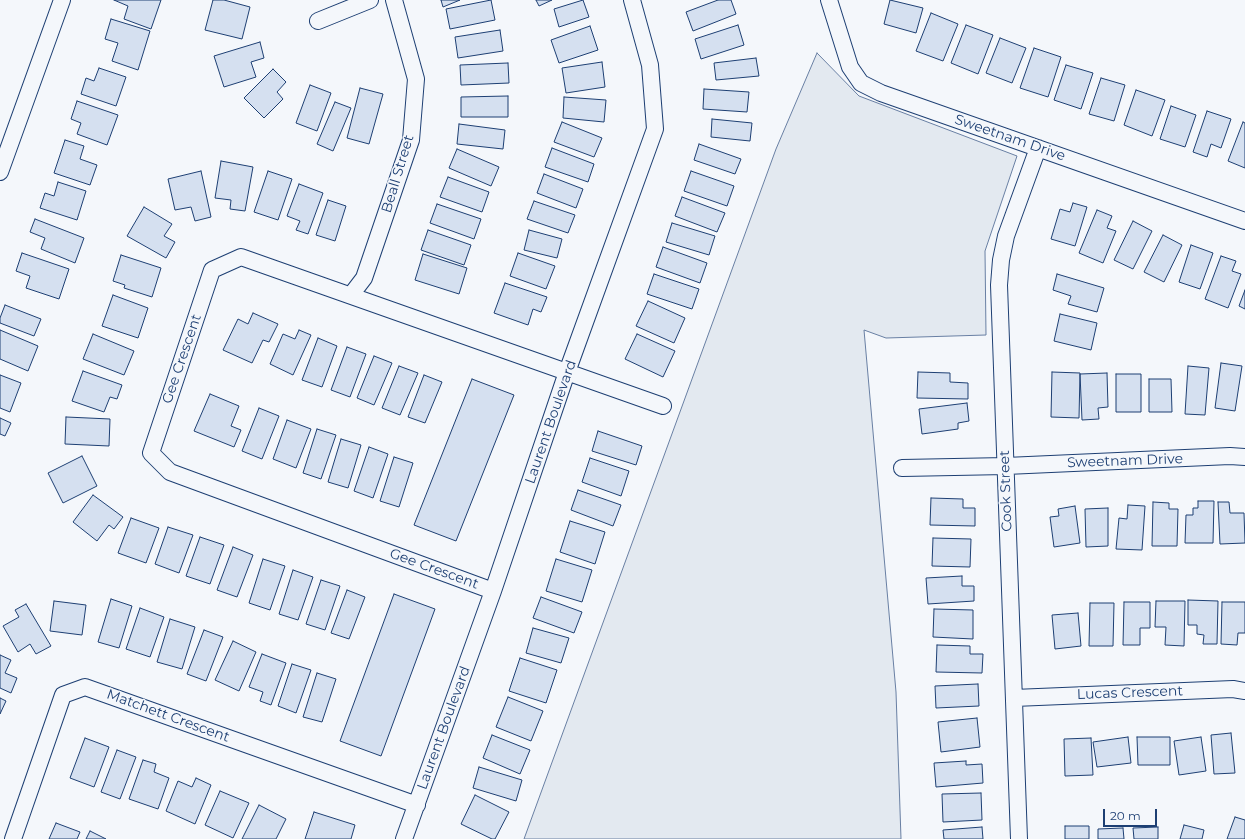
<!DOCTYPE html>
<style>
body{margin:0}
#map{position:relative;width:1245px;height:839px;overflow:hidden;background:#f4f7fb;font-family:Montserrat,sans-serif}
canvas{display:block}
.scale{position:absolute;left:1103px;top:809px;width:54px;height:18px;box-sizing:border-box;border:2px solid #1d3f73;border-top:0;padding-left:5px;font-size:12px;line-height:14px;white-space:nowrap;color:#1d3f73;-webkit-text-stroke:3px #f4f7fb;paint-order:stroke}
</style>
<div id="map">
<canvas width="1245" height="839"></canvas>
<div class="scale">20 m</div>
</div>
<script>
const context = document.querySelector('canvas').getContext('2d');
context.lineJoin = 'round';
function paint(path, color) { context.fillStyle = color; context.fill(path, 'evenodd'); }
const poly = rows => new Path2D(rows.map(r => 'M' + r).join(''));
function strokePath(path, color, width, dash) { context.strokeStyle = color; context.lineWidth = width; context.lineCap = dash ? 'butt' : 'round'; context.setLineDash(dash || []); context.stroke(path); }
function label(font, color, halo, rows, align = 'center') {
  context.font = font + ' Montserrat,sans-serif'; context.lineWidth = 3; context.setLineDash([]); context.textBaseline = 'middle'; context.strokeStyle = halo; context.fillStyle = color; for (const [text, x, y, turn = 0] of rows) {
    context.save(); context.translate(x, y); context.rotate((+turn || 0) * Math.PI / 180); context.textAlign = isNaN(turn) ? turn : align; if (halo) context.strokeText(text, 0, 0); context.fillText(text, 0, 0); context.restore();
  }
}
const green = poly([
 [817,53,859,96,1017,156,985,251,986,335,886,338,864,330,896,692,901,839,524,839,776,149,817,53]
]);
paint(green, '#e3e9f0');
strokePath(green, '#687fa3', 1);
const building = poly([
 [114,0,161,0,151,29,124,19,128,6,114,0],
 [213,0,224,0,250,7,242,39,205,30,213,0],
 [441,0,460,0,443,7,441,0],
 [491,0,495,20,450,29,446,9,491,0],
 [536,0,552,0,539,6,536,0],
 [583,0,589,17,559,27,554,9,583,0],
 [718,0,731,0,736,14,693,31,686,12,718,0],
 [890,0,923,8,916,33,884,24,890,0],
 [931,13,958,24,943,61,916,51,931,13],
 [111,19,150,31,138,70,112,61,118,43,105,39,111,19],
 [738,25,744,45,701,59,695,39,738,25],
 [966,25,993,35,978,74,951,63,966,25],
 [590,26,598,50,559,63,551,40,590,26],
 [500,30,503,51,458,58,455,37,500,30],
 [1000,38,1026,48,1012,83,986,73,1000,38],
 [260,42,264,58,251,62,256,77,224,87,214,56,260,42],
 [1034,48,1061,57,1048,97,1020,88,1034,48],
 [756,58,759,76,716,80,714,63,756,58],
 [602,62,605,87,566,93,562,68,602,62],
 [508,63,509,83,461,85,460,65,508,63],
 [1066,65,1093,73,1081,109,1054,100,1066,65],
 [99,68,126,77,116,106,81,94,86,78,94,81,99,68],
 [273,69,286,82,277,92,283,99,264,118,244,98,273,69],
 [1101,78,1125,85,1114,121,1089,114,1101,78],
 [310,85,331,93,317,131,296,123,310,85],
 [360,88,383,94,369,144,347,138,360,88],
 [704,89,749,92,747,112,703,109,704,89],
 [1136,90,1165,100,1152,136,1124,125,1136,90],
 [508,96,508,117,461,117,461,97,508,96],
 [564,97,606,100,604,122,563,118,564,97],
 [77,101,118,115,107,145,77,134,81,123,71,119,77,101],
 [335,102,351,108,333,151,317,144,335,102],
 [1171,106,1196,115,1185,147,1160,139,1171,106],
 [1207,111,1231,119,1221,148,1211,144,1207,157,1193,152,1207,111],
 [712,119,752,123,750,141,711,137,712,119],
 [562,122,602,138,594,157,554,142,562,122],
 [1243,122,1245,123,1245,168,1228,161,1243,122],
 [459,124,505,130,503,149,457,144,459,124],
 [65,140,84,146,80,159,97,165,90,185,54,173,65,140],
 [699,144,741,159,735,174,694,160,699,144],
 [552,148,594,164,588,182,545,167,552,148],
 [457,149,499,167,491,186,449,168,457,149],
 [221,161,253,167,245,211,230,209,231,200,215,198,221,161],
 [201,171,211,217,195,221,191,207,175,210,168,179,201,171],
 [268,171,292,179,278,220,254,212,268,171],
 [691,171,734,186,727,206,684,191,691,171],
 [544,174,583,189,576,208,537,193,544,174],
 [448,177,489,192,482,212,440,197,448,177],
 [58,182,86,191,77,220,40,208,45,193,54,196,58,182],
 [299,184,323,193,308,234,296,230,300,221,287,216,299,184],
 [682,197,725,213,717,232,675,216,682,197],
 [328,200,346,206,335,241,316,235,328,200],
 [534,201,575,215,568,233,527,219,534,201],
 [1073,203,1087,207,1075,246,1051,239,1060,209,1070,212,1073,203],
 [437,204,481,219,474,239,430,223,437,204],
 [144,207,172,224,164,236,175,242,166,258,127,236,144,207],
 [1097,210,1112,216,1107,228,1116,231,1103,263,1079,253,1097,210],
 [35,219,84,238,75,263,41,249,45,238,30,232,35,219],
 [1133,221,1152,231,1133,269,1114,260,1133,221],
 [672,223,715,236,709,255,666,242,672,223],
 [428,230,471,245,464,265,421,250,428,230],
 [529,230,562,239,557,258,524,250,529,230],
 [1163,235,1182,245,1164,282,1144,272,1163,235],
 [1191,245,1213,253,1200,289,1179,282,1191,245],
 [663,247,707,263,700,283,656,267,663,247],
 [22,253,69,269,59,299,26,288,30,276,16,271,22,253],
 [518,253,555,266,546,289,510,276,518,253],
 [423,254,467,268,459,294,415,280,423,254],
 [121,255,161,268,152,297,124,288,125,285,113,281,121,255],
 [1221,256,1236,261,1232,271,1241,274,1228,308,1205,299,1221,256],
 [654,274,699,289,692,309,647,294,654,274],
 [1057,274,1104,288,1097,312,1068,304,1071,296,1053,290,1057,274],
 [505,283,547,297,541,312,533,309,528,325,494,313,505,283],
 [1245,290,1245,309,1239,306,1245,290],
 [113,295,148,308,138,338,102,326,113,295],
 [648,301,685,318,674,343,636,326,648,301],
 [5,305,41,319,34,336,0,323,0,318,5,305],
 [253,313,278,324,269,342,263,340,252,363,223,350,238,319,248,324,253,313],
 [1060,314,1097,323,1091,350,1054,341,1060,314],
 [0,330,38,346,28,371,0,359,0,330],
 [299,330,311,335,293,375,270,364,283,334,295,339,299,330],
 [93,334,134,351,124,375,83,359,93,334],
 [637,334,675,351,663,377,625,359,637,334],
 [318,338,337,346,322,387,302,380,318,338],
 [347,347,366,354,350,397,331,390,347,347],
 [374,356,392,363,374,405,357,398,374,356],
 [1221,363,1242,366,1235,411,1215,408,1221,363],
 [399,366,418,373,400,415,382,408,399,366],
 [1188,366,1209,368,1205,415,1185,414,1188,366],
 [83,371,122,385,117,399,110,397,104,412,72,401,83,371],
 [918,372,950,373,950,382,968,383,968,399,917,398,918,372],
 [1052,372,1080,373,1079,418,1051,417,1052,372],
 [1107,373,1108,407,1098,408,1099,419,1082,420,1080,374,1107,373],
 [1116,374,1141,374,1141,412,1116,412,1116,374],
 [0,375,21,383,10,412,0,408,0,375],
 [424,375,442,382,425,423,408,417,424,375],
 [472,379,514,395,456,541,414,525,472,379],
 [1149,379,1171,379,1172,412,1149,412,1149,379],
 [210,394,239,406,231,426,241,430,234,447,194,431,210,394],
 [967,403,969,421,958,423,958,429,922,434,919,409,967,403],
 [259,408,279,416,262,459,242,451,259,408],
 [66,417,110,419,109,446,65,444,66,417],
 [0,418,11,423,5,436,0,434,0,418],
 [287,420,311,429,296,468,273,459,287,420],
 [317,429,336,435,321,479,303,473,317,429],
 [598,431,642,446,636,465,592,451,598,431],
 [341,439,361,445,348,488,328,482,341,439],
 [369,447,388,454,373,498,354,491,369,447],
 [82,456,97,486,63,503,48,473,82,456],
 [394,457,413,463,399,507,380,501,394,457],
 [590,458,629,471,621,496,582,482,590,458],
 [578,490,621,505,613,526,571,510,578,490],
 [93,495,123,517,114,529,109,525,97,541,73,522,93,495],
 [931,498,963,499,963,508,975,508,975,526,930,525,931,498],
 [1198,501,1214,501,1213,543,1185,543,1186,515,1193,515,1193,508,1198,508,1198,501],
 [1153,502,1169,503,1169,509,1178,509,1177,546,1152,546,1153,502],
 [1218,502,1229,502,1230,513,1244,513,1245,543,1220,544,1218,502],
 [1128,505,1145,506,1142,550,1116,549,1119,518,1127,519,1128,505],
 [1075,506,1080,543,1054,547,1050,517,1059,516,1058,509,1075,506],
 [1108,508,1108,546,1086,547,1085,509,1108,508],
 [131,518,159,528,146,563,118,553,131,518],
 [570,521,605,532,595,564,560,552,570,521],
 [168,527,193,535,179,573,155,564,168,527],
 [200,537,224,545,210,584,186,576,200,537],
 [933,538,971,539,970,567,932,566,933,538],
 [233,547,253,555,237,597,217,590,233,547],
 [263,559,285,566,270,610,249,603,263,559],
 [556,559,592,570,582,602,546,591,556,559],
 [293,570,313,577,298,620,279,614,293,570],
 [962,576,962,586,974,586,974,601,928,604,926,578,962,576],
 [321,580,340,586,325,630,306,624,321,580],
 [347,590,365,597,349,639,331,633,347,590],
 [394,594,435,609,381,756,340,741,394,594],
 [541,597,582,612,574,633,533,618,541,597],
 [111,599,132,606,119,648,98,642,111,599],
 [1188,600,1218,601,1217,644,1203,644,1204,635,1197,634,1197,625,1188,625,1188,600],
 [54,601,86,605,82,635,50,631,54,601],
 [1156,601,1185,601,1184,646,1165,645,1166,627,1155,627,1156,601],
 [1124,602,1150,602,1150,628,1140,628,1140,645,1123,645,1124,602],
 [1222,602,1245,602,1245,633,1238,633,1237,645,1221,644,1222,602],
 [1090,603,1114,603,1113,646,1089,646,1090,603],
 [26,604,51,646,36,654,30,644,18,652,3,626,19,617,15,610,26,604],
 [140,608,164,617,150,657,126,649,140,608],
 [934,609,973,610,973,639,933,637,934,609],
 [1078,613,1081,646,1055,649,1052,615,1078,613],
 [170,619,195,627,182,669,157,662,170,619],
 [533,628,569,638,561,663,526,653,533,628],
 [204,630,223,637,206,681,187,674,204,630],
 [233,641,256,652,239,691,215,680,233,641],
 [937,645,970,646,970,654,983,654,982,673,936,672,937,645],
 [262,654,286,663,271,705,260,701,263,692,249,687,262,654],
 [0,655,11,660,5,673,17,678,11,693,0,688,0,655],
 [520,658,557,670,546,703,509,691,520,658],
 [292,664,311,670,296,713,278,706,292,664],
 [317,673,336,679,322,722,303,717,317,673],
 [978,684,979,706,936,708,935,686,978,684],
 [508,697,543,711,531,741,496,727,508,697],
 [0,698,6,701,0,714,0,698],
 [977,718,980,747,941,752,938,722,977,718],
 [1231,733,1235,773,1214,774,1211,735,1231,733],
 [492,735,530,750,520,774,483,758,492,735],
 [1128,737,1131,763,1097,767,1093,742,1128,737],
 [1137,737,1170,737,1170,765,1138,765,1137,737],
 [1201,737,1206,771,1179,775,1174,741,1201,737],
 [85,738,109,747,94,787,70,778,85,738],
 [1091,738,1093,775,1065,776,1064,739,1091,738],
 [117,750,136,757,120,799,101,792,117,750],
 [143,760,156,764,154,772,169,778,158,809,129,799,143,760],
 [966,761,966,765,982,764,983,783,936,787,934,763,966,761],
 [479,767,522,780,516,801,473,788,479,767],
 [196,778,211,785,195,824,166,811,178,781,192,787,196,778],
 [220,791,249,803,233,838,205,825,220,791],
 [981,793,982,820,943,822,942,794,981,793],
 [475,795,509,812,495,839,492,839,461,824,475,795],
 [259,805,286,819,276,839,242,839,259,805],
 [314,812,355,825,351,839,305,839,314,812],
 [1235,817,1245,820,1245,839,1227,839,1235,817],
 [56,823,80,832,77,839,49,839,56,823],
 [1184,825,1204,830,1202,839,1180,839,1184,825],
 [1065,826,1089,826,1089,839,1065,839,1065,826],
 [982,827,983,839,944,839,943,830,982,827],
 [1158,827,1158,839,1134,839,1133,828,1158,827],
 [1123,828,1124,839,1098,839,1098,829,1123,828],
 [90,831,106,839,86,839,90,831]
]);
paint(building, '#d5e0f0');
strokePath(building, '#1d3f73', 1);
const minor = poly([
 [829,0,850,67,861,83,881,93,1245,221],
 [318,21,370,0],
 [0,172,62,0],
 [351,295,364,278,411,140,416,79,394,0],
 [902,468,1006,466,1230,456,1245,457],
 [493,591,170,472,151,453,212,270,241,257,663,406],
 [1014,698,1233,689,1245,691],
 [13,839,63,695,85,687,417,805],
 [404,839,493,591,567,372,655,129,650,65,632,0],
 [1019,839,999,285,1001,260,1006,236,1038,148]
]);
strokePath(minor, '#1d3f73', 18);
strokePath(minor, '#f4f7fb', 16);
label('14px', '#1d3f73', '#f4f7fb', [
 ["Sweetnam Drive",1010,138,19],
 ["Beall Street",398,174,-73],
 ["Gee Crescent",182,359,-71],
 ["Laurent Boulevard",551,422,-71],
 ["Sweetnam Drive",1125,461,-2],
 ["Cook Street",1006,491,-92],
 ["Gee Crescent",434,569,20],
 ["Lucas Crescent",1130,693,-2],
 ["Matchett Crescent",168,716,20],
 ["Laurent Boulevard",444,728,-70]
]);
</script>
